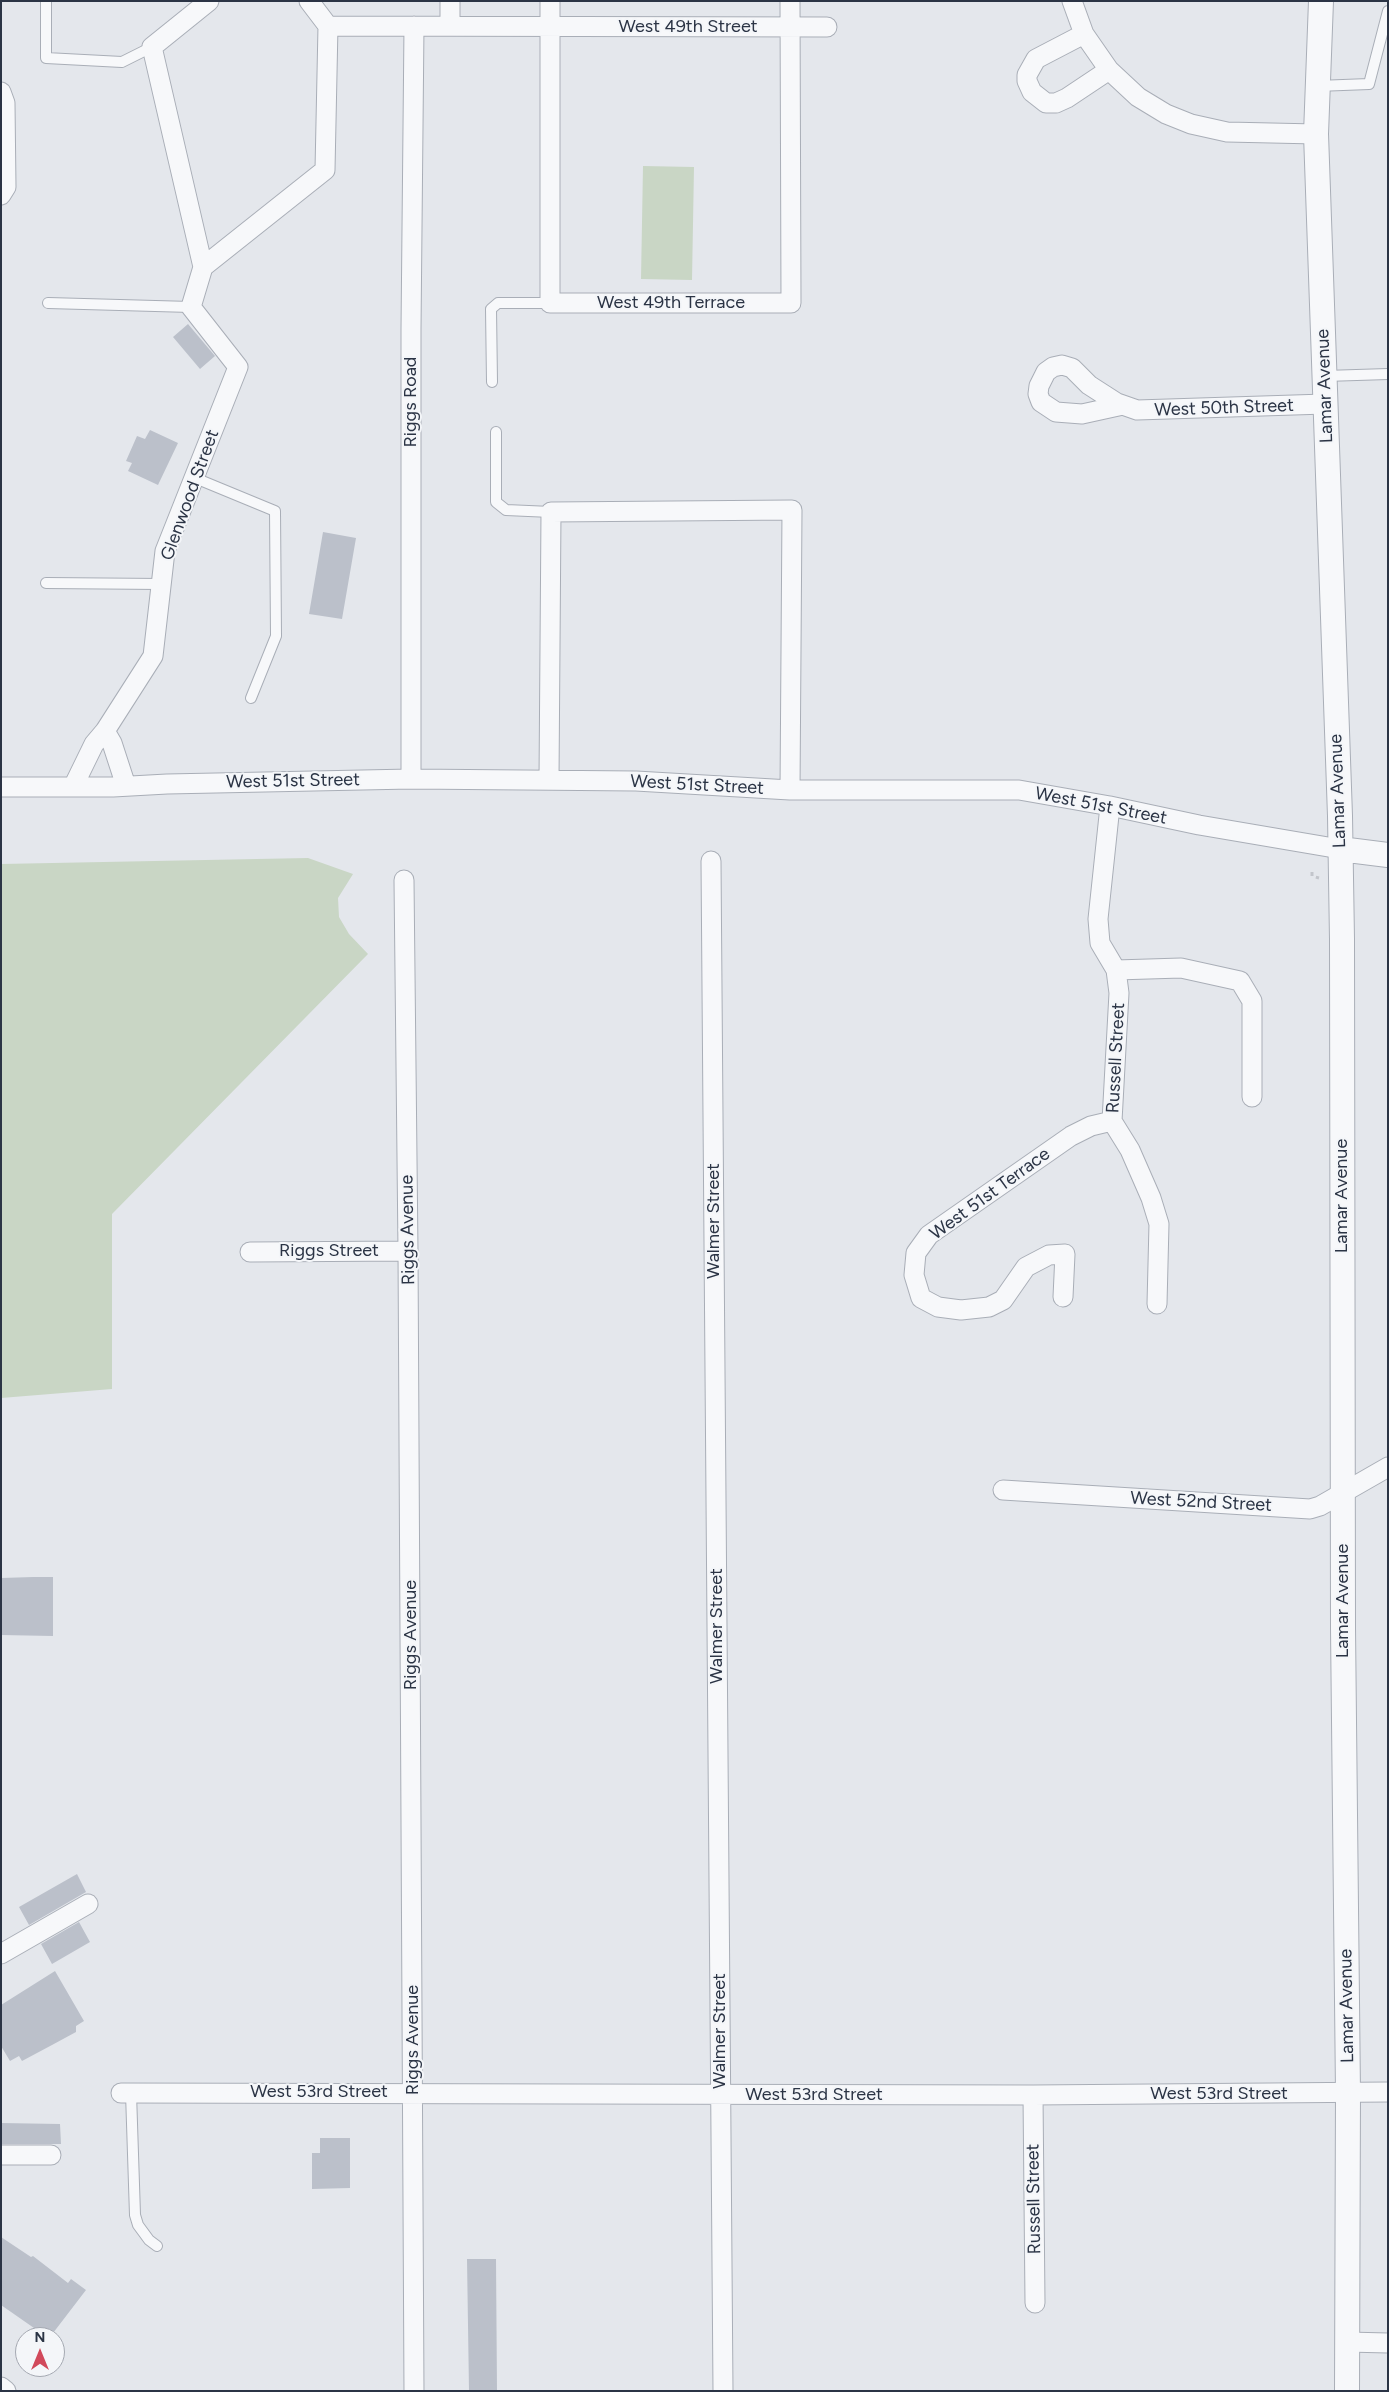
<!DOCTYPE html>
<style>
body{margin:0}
#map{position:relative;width:1389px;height:2392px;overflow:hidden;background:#e4e7ec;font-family:Figtree,sans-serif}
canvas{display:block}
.frame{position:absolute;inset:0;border:2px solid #2b3445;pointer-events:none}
.north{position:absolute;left:15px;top:2327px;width:50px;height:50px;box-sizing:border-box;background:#f4f6f9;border:1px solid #a4a8b1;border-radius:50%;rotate:0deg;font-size:14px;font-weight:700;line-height:20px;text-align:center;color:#2b3445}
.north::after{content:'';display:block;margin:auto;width:18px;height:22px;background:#d1495b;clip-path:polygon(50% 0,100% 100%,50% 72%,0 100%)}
</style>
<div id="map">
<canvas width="1389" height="2392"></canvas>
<div class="frame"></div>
<div class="north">N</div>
</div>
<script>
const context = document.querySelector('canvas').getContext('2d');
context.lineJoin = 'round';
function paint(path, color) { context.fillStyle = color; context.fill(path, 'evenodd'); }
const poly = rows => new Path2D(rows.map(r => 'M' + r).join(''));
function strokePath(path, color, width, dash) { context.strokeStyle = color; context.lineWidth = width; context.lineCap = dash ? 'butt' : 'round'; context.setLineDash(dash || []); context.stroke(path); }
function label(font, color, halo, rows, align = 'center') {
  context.font = font + ' Figtree,sans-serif'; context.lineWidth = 4; context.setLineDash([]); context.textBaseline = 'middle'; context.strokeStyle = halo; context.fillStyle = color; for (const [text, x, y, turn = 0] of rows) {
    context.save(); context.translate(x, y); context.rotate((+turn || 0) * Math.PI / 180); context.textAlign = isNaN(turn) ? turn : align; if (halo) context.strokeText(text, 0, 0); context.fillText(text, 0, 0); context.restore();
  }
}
paint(poly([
 [643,166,694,167,692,280,641,279],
 [308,858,353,874,338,898,339,917,349,934,368,954,112,1214,112,1389,1,1398,1,864]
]), '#c9d6c5');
paint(poly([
 [188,324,215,356,200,369,173,337],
 [150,430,178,443,158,485,128,471,132,463,126,461,137,436,145,439],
 [323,532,356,538,342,619,309,614],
 [33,1577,53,1577,53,1636,1,1635,1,1578],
 [77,1874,86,1892,29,1925,19,1907],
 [79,1922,90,1942,52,1964,41,1944],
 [55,1971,84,2021,76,2026,76,2032,52,2045,22,2061,19,2056,10,2061,1,2046,1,2005],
 [1,2123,60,2124,61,2144,1,2144],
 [320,2138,350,2138,350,2188,312,2189,312,2153,320,2153],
 [1,2237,31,2257,33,2256,68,2283,71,2279,86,2290,50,2337,42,2337,33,2330,34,2328,1,2305],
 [467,2259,496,2259,497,2391,469,2391]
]), '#bbc0ca');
const service = poly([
 [46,1,46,58,122,62,152,47],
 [1317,86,1369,84,1388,11],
 [48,303,191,307],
 [1325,376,1388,374],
 [492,382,491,309,498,303,550,303],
 [496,432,496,502,506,510,551,512],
 [195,478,275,511,276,636,251,698],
 [46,583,161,584],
 [131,2093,135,2215,138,2225,149,2240,157,2246]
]);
const minor = poly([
 [550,1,550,303,791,303,790,1],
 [1072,1,1084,34,1109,70,1138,97,1166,114,1191,124,1227,132,1316,134],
 [328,26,827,27],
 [450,26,450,1],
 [1084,34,1036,59,1027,75,1027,81,1032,92,1046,103,1056,103,1067,98,1109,70],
 [1,92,5,103,6,187,1,195],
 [203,267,325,170,328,26,309,1],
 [1123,405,1082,414,1056,412,1041,402,1038,394,1039,386,1046,372,1053,367,1062,365,1072,368,1089,385,1117,403,1137,410,1325,404],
 [105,731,112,743,126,786],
 [411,779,411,329,414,26],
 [549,780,551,512,792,510,790,790],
 [1,787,113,787,167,784,411,779,636,781,790,790,1019,790,1110,806,1199,825,1340,849],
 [73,787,94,744,105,731,153,656,165,551,238,367,191,307,203,267,152,47,209,1],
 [1110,806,1098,919,1100,943,1116,970,1119,993,1112,1121,1130,1150,1151,1198,1159,1224,1157,1304],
 [711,861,723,2391],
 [404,880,408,1251,414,2391],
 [1116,970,1181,968,1240,981,1252,1001,1252,1097],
 [250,1252,408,1251],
 [1063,1297,1065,1254,1049,1255,1026,1267,1003,1300,989,1307,961,1310,938,1307,921,1298,914,1275,916,1253,929,1235,1071,1136,1091,1126,1112,1121],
 [1003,1490,1310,1509,1320,1506,1388,1467],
 [1,1954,88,1904],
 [121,2093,1033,2095,1388,2092],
 [1033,2095,1035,2303],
 [1,2155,51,2155],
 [1347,2342,1388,2343],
 [1,2387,6,2391]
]);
const tertiary = poly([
 [1321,1,1316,134,1340,816,1342,939,1343,1628,1348,2093,1347,2391],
 [1340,849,1388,855]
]);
strokePath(service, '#a9aeb7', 12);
strokePath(minor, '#a9aeb7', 21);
strokePath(tertiary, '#a9aeb7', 26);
strokePath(poly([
 [1312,872,1312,876,1319,878]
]), '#c2c5cb', 3, [4, 4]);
strokePath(service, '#f7f8fa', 10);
strokePath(minor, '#f7f8fa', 19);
strokePath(tertiary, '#f7f8fa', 24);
label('18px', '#2b3445', '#f4f6f9', [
 ["West 49th Street",688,27],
 ["West 49th Terrace",671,303],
 ["Lamar Avenue",1325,386,-92],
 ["Riggs Road",411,402,-90],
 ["West 50th Street",1224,408,-2],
 ["Glenwood Street",190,495,-70],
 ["West 51st Street",293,781,-1],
 ["West 51st Street",697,785,3],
 ["Lamar Avenue",1338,791,-92],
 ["West 51st Street",1101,806,11],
 ["Russell Street",1116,1058,-87],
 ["West 51st Terrace",990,1194,-36],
 ["Lamar Avenue",1342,1196,-90],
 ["Walmer Street",714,1221,-90],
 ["Riggs Avenue",408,1230,-91],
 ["Riggs Street",329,1251],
 ["West 52nd Street",1201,1502,3],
 ["Lamar Avenue",1343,1601,-90],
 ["Walmer Street",717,1626,-90],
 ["Riggs Avenue",411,1635,-90],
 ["Lamar Avenue",1347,2006,-91],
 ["Walmer Street",720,2031,-90],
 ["Riggs Avenue",413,2040,-90],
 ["West 53rd Street",319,2092],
 ["West 53rd Street",1219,2094],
 ["West 53rd Street",814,2095],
 ["Russell Street",1034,2199,-91]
]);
</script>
